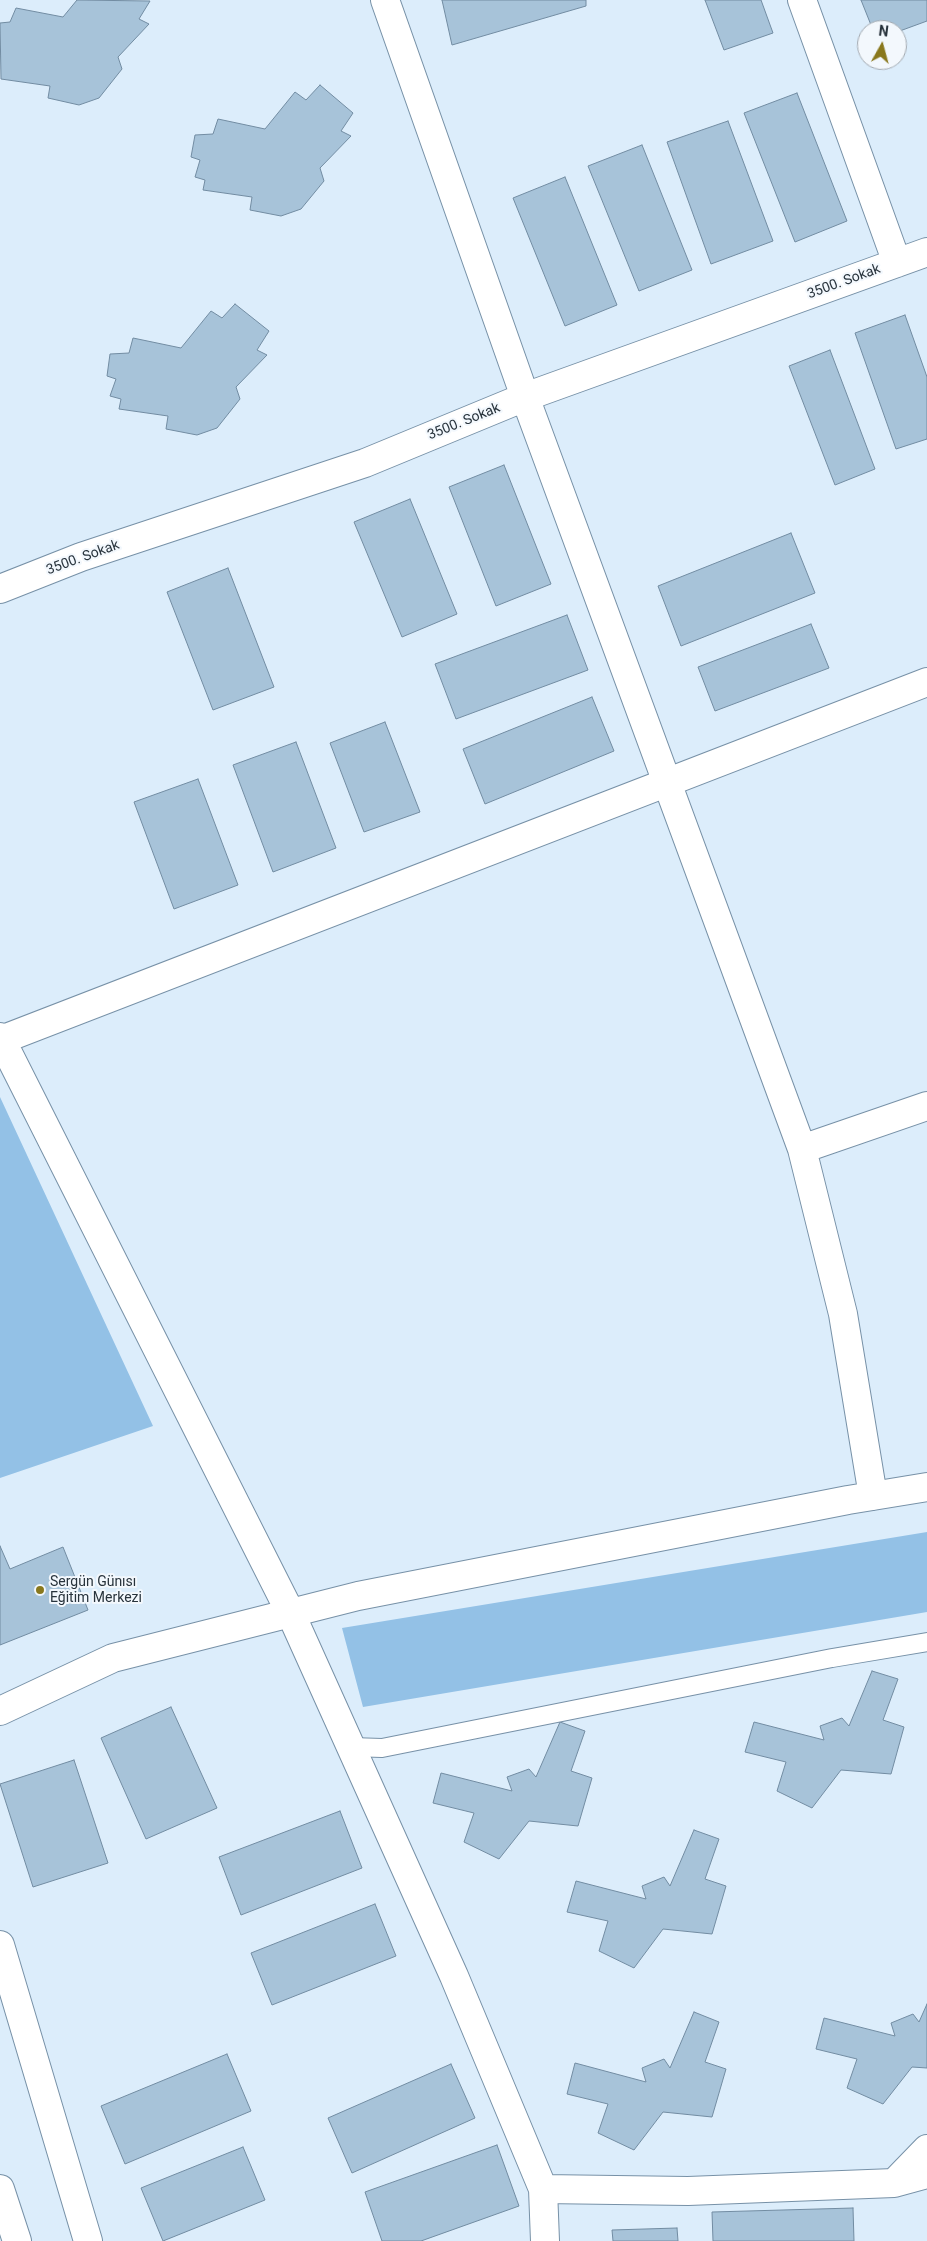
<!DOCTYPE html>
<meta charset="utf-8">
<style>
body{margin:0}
#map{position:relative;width:927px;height:2241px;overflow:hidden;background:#dcedfb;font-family:Roboto,sans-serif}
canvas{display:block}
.north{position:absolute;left:857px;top:20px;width:50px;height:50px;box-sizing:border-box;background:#f3f8fd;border:1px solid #a2a9b0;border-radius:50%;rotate:7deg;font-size:14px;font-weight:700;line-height:20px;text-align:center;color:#28333c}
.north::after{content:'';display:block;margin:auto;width:18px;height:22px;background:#89781d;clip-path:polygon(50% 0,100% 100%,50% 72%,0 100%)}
</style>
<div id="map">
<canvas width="927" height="2241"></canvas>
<div class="north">N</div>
</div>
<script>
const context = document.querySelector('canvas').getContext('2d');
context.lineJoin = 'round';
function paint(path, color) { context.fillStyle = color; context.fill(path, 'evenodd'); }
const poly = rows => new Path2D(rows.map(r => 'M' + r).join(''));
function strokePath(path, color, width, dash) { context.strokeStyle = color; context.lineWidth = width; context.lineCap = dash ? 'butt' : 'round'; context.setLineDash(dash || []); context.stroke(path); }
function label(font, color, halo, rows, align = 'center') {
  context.font = font + ' Roboto,sans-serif'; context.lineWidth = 4; context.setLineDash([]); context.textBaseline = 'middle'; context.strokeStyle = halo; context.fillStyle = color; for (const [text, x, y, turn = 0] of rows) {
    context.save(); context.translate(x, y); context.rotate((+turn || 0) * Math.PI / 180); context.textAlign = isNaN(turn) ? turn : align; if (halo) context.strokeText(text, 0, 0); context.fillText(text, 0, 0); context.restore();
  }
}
paint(poly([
 [0,1097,153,1426,0,1478],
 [927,1532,927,1612,363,1707,342,1628]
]), '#93c1e6');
const building = poly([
 [77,0,150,1,139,19,149,24,118,57,122,69,99,98,79,105,48,98,50,86,1,79,0,23,10,22,16,8,63,17,77,0],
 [442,0,586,0,586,6,452,45,442,0],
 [705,0,761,0,773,33,724,50,705,0],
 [861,0,927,0,927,21,897,32,897,30,873,30,861,0],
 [320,85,353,113,341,131,351,136,320,168,324,181,301,209,281,216,250,210,252,197,203,190,205,180,195,177,200,160,191,157,195,135,213,134,218,119,265,129,295,92,306,100,320,85],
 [797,93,847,221,795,242,744,113,797,93],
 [728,121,773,241,711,264,667,142,728,121],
 [642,145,692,270,639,291,588,166,642,145],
 [565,177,617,305,565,326,513,198,565,177],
 [235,304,269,331,257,350,267,355,236,387,240,399,217,428,197,435,166,429,168,416,119,409,121,399,110,396,116,379,107,376,110,354,129,353,133,338,181,348,211,311,222,318,235,304],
 [905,315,927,377,927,439,896,449,855,333,905,315],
 [830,350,875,469,835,485,789,366,830,350],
 [504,465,551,584,496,606,449,487,504,465],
 [410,499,457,614,402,637,354,522,410,499],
 [791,533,815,593,681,646,658,586,791,533],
 [228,568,274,687,213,710,167,592,228,568],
 [567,615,588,670,456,719,435,664,567,615],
 [811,624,829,668,715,711,698,667,811,624],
 [592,697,614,751,485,804,463,749,592,697],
 [385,722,420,812,364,832,330,743,385,722],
 [296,742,336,848,273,872,233,765,296,742],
 [198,779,238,885,174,909,134,802,198,779],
 [0,1546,10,1569,63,1547,88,1610,0,1645,0,1546],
 [872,1671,898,1679,883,1720,904,1727,891,1774,841,1770,812,1808,777,1791,786,1762,745,1752,754,1722,824,1740,820,1726,842,1718,849,1726,872,1671],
 [171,1707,217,1808,146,1839,101,1738,171,1707],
 [560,1722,585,1731,571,1771,592,1778,578,1826,529,1821,499,1859,464,1842,474,1813,433,1803,441,1773,512,1791,507,1777,529,1769,536,1777,560,1722],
 [74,1760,108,1863,33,1887,0,1784,74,1760],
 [340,1811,362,1868,241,1915,219,1857,340,1811],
 [694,1830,719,1839,705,1879,726,1886,712,1934,663,1929,634,1968,599,1951,608,1921,567,1912,576,1881,646,1899,642,1886,664,1877,670,1886,694,1830],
 [375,1904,396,1956,272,2005,251,1953,375,1904],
 [927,2004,927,2068,912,2067,883,2104,847,2088,857,2059,816,2049,824,2018,895,2036,891,2023,913,2014,919,2022,927,2004],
 [694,2012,719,2022,705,2062,726,2069,712,2117,663,2112,634,2150,598,2133,608,2104,567,2094,575,2063,646,2082,642,2068,664,2059,670,2068,694,2012],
 [227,2054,251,2111,125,2164,101,2106,227,2054],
 [451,2064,475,2118,352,2173,328,2118,451,2064],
 [497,2145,519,2206,421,2241,382,2241,365,2192,497,2145],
 [243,2147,265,2200,163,2241,141,2188,243,2147],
 [853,2208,854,2241,713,2241,712,2212,853,2208],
 [677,2228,678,2241,613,2241,612,2230,677,2228]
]);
paint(building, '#a7c3d9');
strokePath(building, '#728ca2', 1);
const service = poly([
 [351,1747,382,1748,832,1658,927,1642]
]);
const minor = poly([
 [385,0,525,397,802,1149,843,1314,873,1496],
 [802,0,897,263],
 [0,589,81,557,365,463,525,397,927,252],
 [0,1037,291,1614,454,1976,543,2189,545,2241],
 [1,1040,927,682],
 [802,1149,927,1106],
 [0,1711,113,1658,358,1596,848,1500,927,1487],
 [895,2182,927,2149],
 [543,2189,688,2191,894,2183,927,2174]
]);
const tertiary = poly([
 [0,1945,88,2241],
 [0,2189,17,2241]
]);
strokePath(service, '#7791a7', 20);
strokePath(minor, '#7791a7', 30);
strokePath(tertiary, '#7791a7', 30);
strokePath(service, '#fff', 18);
strokePath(minor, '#fff', 28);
strokePath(tertiary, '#fff', 28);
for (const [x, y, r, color] of [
 [40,1590,5,"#89781d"]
]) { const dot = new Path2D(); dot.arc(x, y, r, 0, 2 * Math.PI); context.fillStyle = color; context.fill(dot); strokePath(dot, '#f3f8fd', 2); }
label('14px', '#28333c', '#f3f8fd', [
 ["3500. Sokak",844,282,-20],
 ["3500. Sokak",464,422,-22],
 ["3500. Sokak",83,558,-20]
]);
label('14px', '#28333c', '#f3f8fd', [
 ["Sergün Günısı",50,1582],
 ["Eğitim Merkezi",50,1598]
], 'left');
</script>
